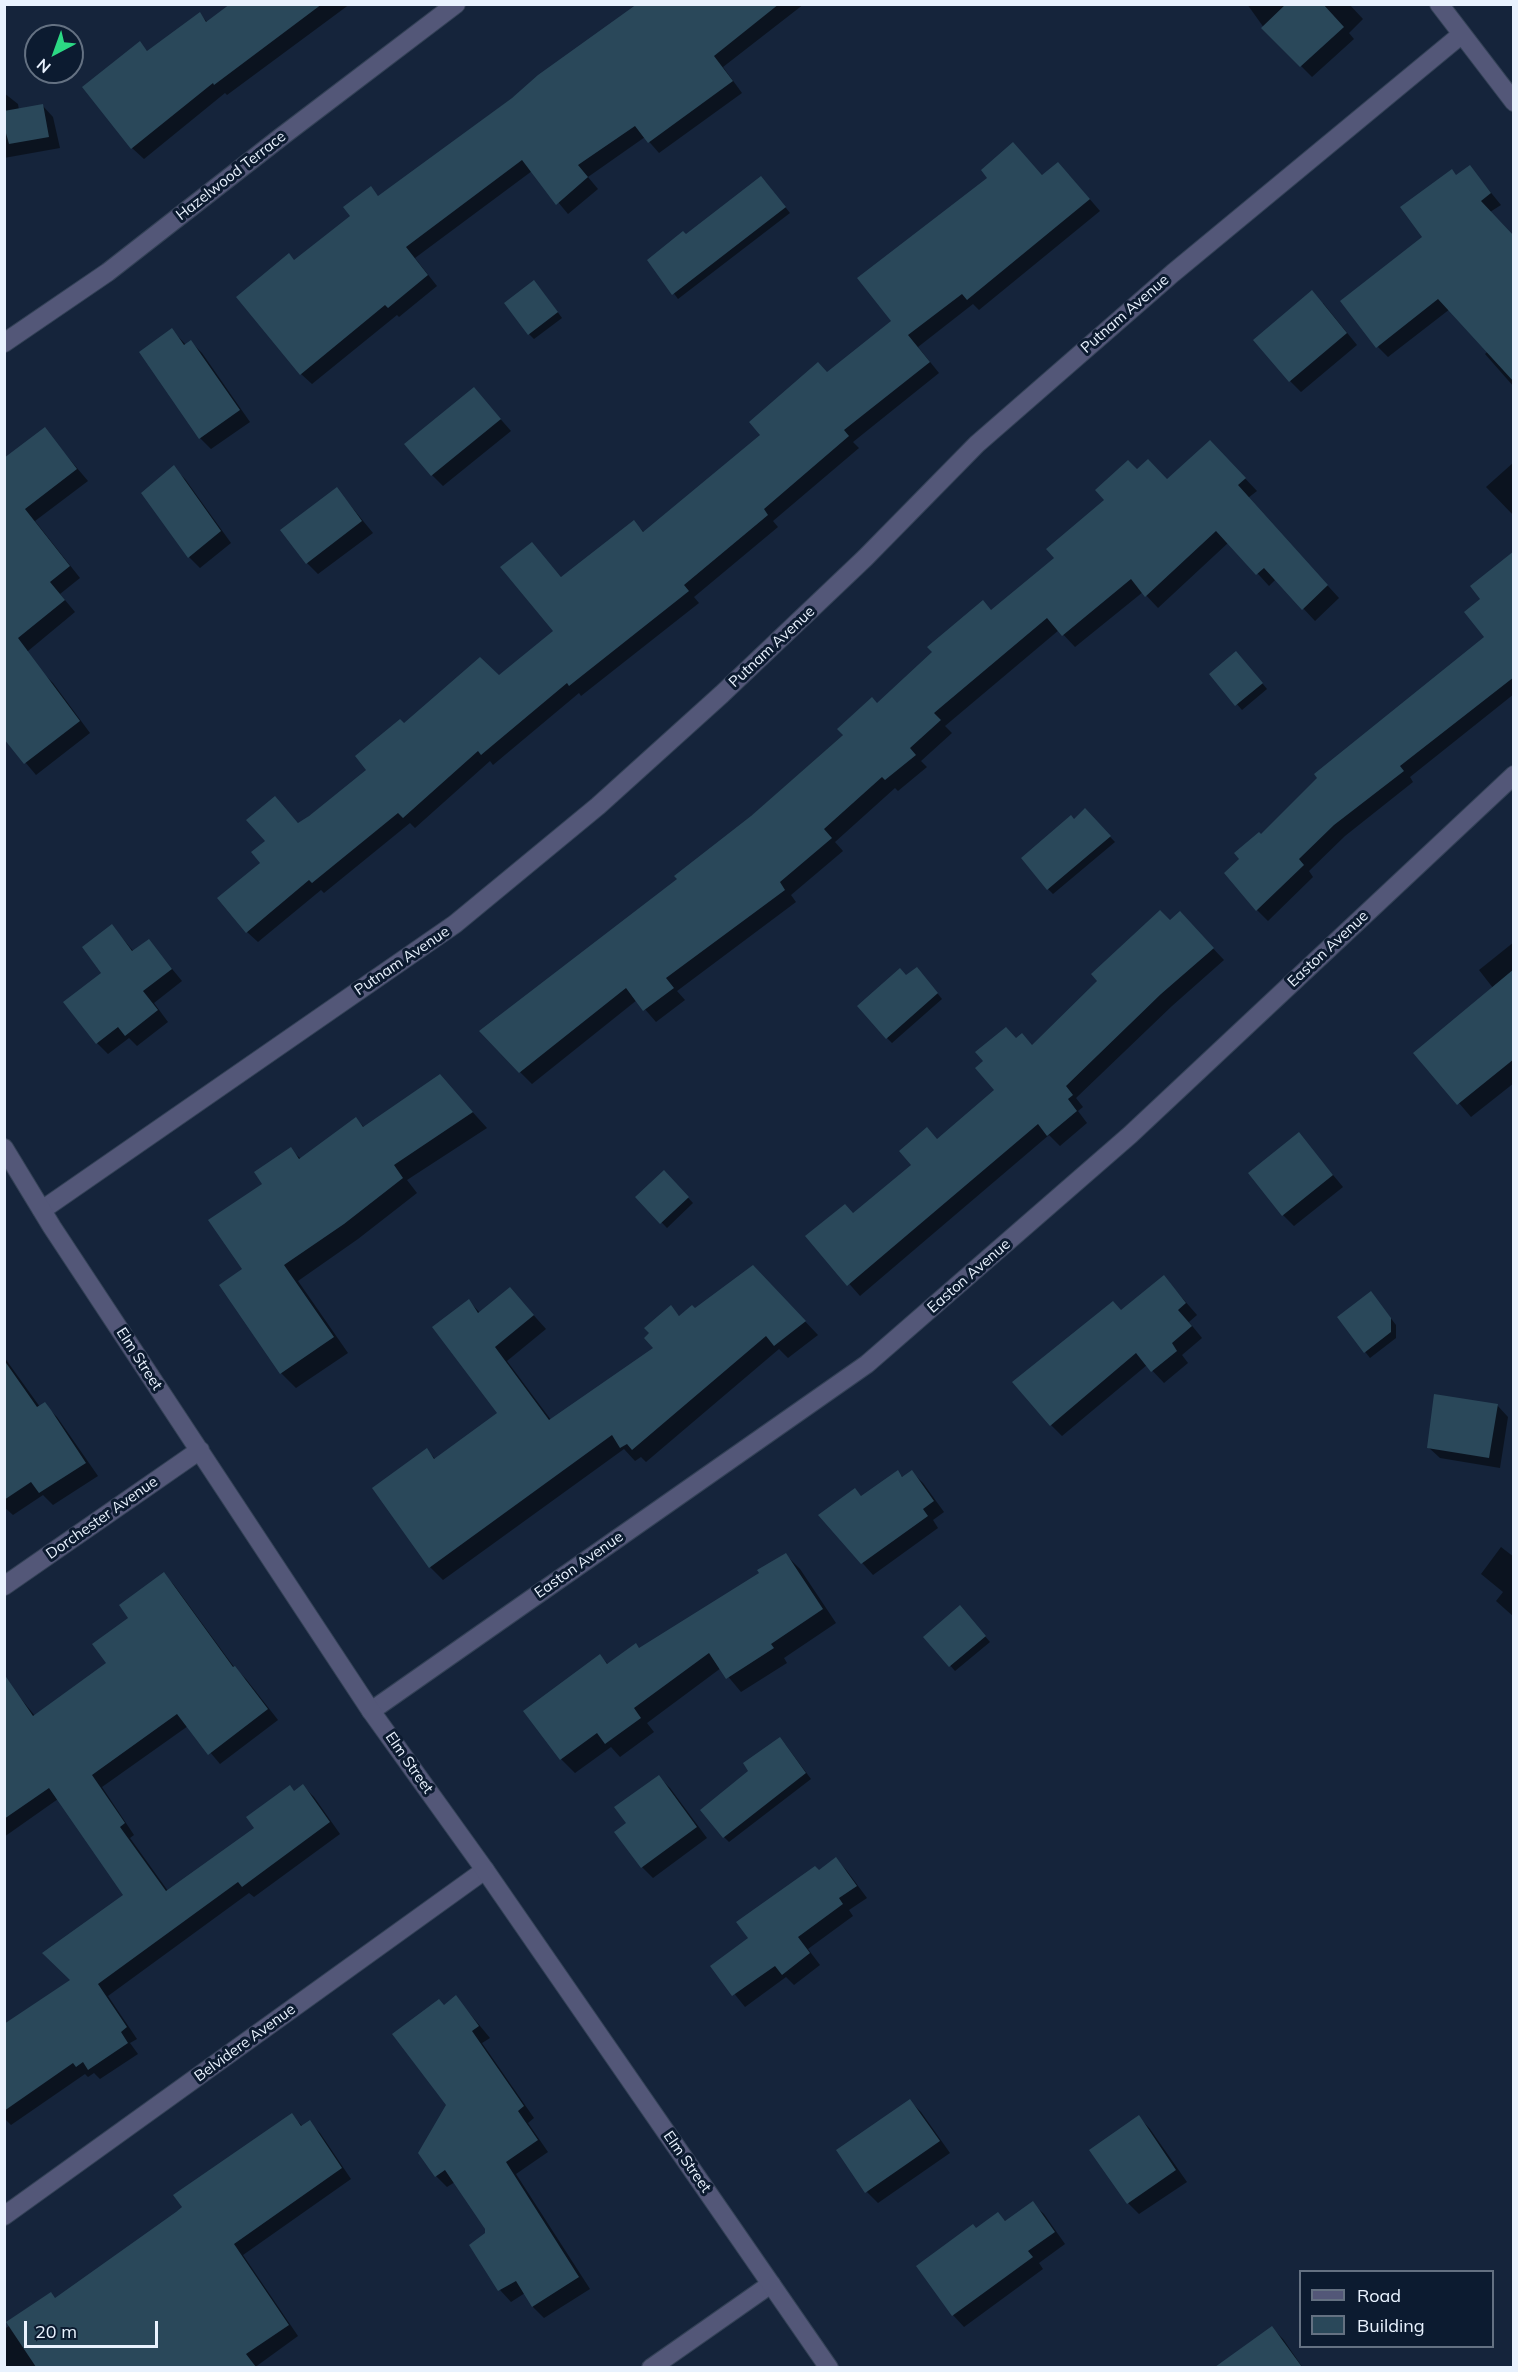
<!DOCTYPE html>
<style>
body{margin:0}
#map{position:relative;width:1518px;height:2372px;overflow:hidden;background:#15243b;font-family:Mulish,sans-serif}
canvas{display:block}
.frame{position:absolute;inset:0;border:6px solid #e9f2fe;pointer-events:none}
.legend{position:absolute;left:1299px;top:2270px;width:195px;height:78px;box-sizing:border-box;background:#0c1b30;border:2px solid #647182;margin:0;padding:8px 10px;list-style:none;font-size:18px;color:#e9f2fe}
.legend li{display:flex;align-items:center;gap:12px;height:30px}
.legend b{width:30px;border:2px solid #647182}
.north{position:absolute;left:24px;top:24px;width:60px;height:60px;box-sizing:border-box;background:#0c1b30;border:2px solid #647182;border-radius:50%;rotate:221deg;font-size:16px;font-weight:700;line-height:24px;text-align:center;color:#e9f2fe}
.north::after{content:'';display:block;margin:auto;width:21px;height:27px;background:#2cd884;clip-path:polygon(50% 0,100% 100%,50% 72%,0 100%)}
.scale{position:absolute;left:24px;top:2321px;width:134px;height:27px;box-sizing:border-box;border:3px solid #e9f2fe;border-top:0;padding-left:8px;font-size:18px;line-height:21px;white-space:nowrap;color:#e9f2fe;-webkit-text-stroke:4px #0c1b30;paint-order:stroke}
</style>
<div id="map">
<canvas width="1518" height="2372"></canvas>
<div class="frame"></div>
<ul class="legend">
<li><b style="height:8px;background:#535778"></b>Road</li>
<li><b style="height:16px;background:#2a485a"></b>Building</li>
</ul>
<div class="north">N</div>
<div class="scale">20 m</div>
</div>
<script>
const context = document.querySelector('canvas').getContext('2d');
context.lineJoin = 'round';
function paint(path, color) { context.fillStyle = color; context.fill(path, 'evenodd'); }
const poly = rows => new Path2D(rows.map(r => 'M' + r).join(''));
function strokePath(path, color, width, dash) { context.strokeStyle = color; context.lineWidth = width; context.lineCap = dash ? 'butt' : 'round'; context.setLineDash(dash || []); context.stroke(path); }
function label(font, color, halo, rows, align = 'center') {
  context.font = font + ' Mulish,sans-serif'; context.lineWidth = 6; context.setLineDash([]); context.textBaseline = 'middle'; context.strokeStyle = halo; context.fillStyle = color; for (const [text, x, y, turn = 0] of rows) {
    context.save(); context.translate(x, y); context.rotate((+turn || 0) * Math.PI / 180); context.textAlign = isNaN(turn) ? turn : align; if (halo) context.strokeText(text, 0, 0); context.fillText(text, 0, 0); context.restore();
  }
}
paint(poly([
 [233,4,350,4,227,95,225,93,144,159,132,148,140,43,148,52,200,14,208,23],
 [639,4,804,4,723,67,742,93,659,153,645,137,588,177,598,189,568,214,532,171,415,258,437,286,399,317,397,315,312,384,301,374,295,261,352,217,370,188,379,197],
 [1247,4,1349,4,1363,19,1349,33,1354,39,1312,77,1267,32],
 [4,93,18,104,19,110,42,105,53,117,60,148,4,158],
 [1013,144,1043,176,1069,175,1100,211,979,310,973,304,918,347,939,373,853,442,859,448,773,521,778,527,694,597,699,603,581,696,579,693,493,765,490,761,415,828,410,823,324,893,321,890,258,942,247,932,275,798,299,824,368,770,404,725,499,677,555,631,532,544,562,578,633,522,644,532,762,435,828,373,893,321],
 [1470,167,1501,205,1490,212,1514,237,1514,387,1485,354,1488,351,1450,309,1388,357,1378,347,1424,238,1457,176],
 [766,183,790,213,678,299,649,260],
 [539,287,562,318,534,339,529,334],
 [1323,303,1357,345,1301,392,1290,381],
 [172,330,186,345,191,342,202,353,250,422,211,449,200,438],
 [474,389,511,431,443,486,432,475],
 [44,429,88,481,35,521,80,578,60,594,75,612,16,661,4,540],
 [1222,454,1257,491,1248,498,1339,598,1315,621,1276,579,1269,586,1229,542,1158,608,1143,592,1075,647,1059,630,945,726,952,733,921,761,927,767,898,791,895,788,835,842,843,851,791,895,796,902,677,991,685,1000,656,1022,637,1000,532,1084,520,1072,679,880,877,705,1056,558,1107,500,1136,471,1168,481],
 [1514,462,1514,516,1486,487],
 [173,467,185,479,231,543,200,568,189,557,143,493],
 [337,489,373,533,318,574,307,563],
 [1514,585,1514,694,1410,777,1413,782,1345,836,1309,871,1313,877,1268,921,1257,910,1241,859,1261,836,1487,637,1482,599],
 [1241,658,1267,689,1242,710,1211,674],
 [42,672,53,683,90,733,36,775,4,737],
 [1085,811,1115,842,1053,894,1048,889,1074,821],
 [1170,922,1191,925,1224,960,1172,1006,1076,1098,1083,1107,1078,1111,1087,1123,1060,1146,1049,1135,860,1296,808,1237,854,1215,913,1166,938,1140,997,1090,1017,1039,1033,1046],
 [112,926,134,952,149,941,182,981,154,1003,168,1022,137,1046,129,1038,108,1054,97,1043,103,973],
 [1514,942,1514,1083,1471,1117,1416,1053,1493,988,1479,970],
 [922,974,942,999,892,1043,887,1038,906,977],
 [440,1076,487,1128,407,1180,417,1193,358,1239,298,1281,348,1353,296,1388,281,1373,221,1285,244,1270,264,1184,290,1149,301,1159,356,1119,365,1128],
 [1299,1134,1343,1187,1294,1226,1283,1215],
 [664,1172,693,1203,667,1228,637,1197],
 [1164,1277,1197,1315,1189,1322,1202,1338,1182,1355,1188,1363,1164,1383,1147,1365,1062,1436,1051,1425,1122,1311],
 [766,1280,818,1335,788,1358,779,1349,646,1462,641,1457,635,1461,624,1449,443,1580,430,1567,427,1450,436,1460,499,1413,469,1301,480,1313,510,1289,546,1329,507,1361,551,1420,655,1349,671,1307,680,1317],
 [1376,1299,1396,1325,1396,1338,1370,1358,1339,1318],
 [4,1357,40,1407,44,1404,57,1417,98,1476,53,1505,43,1495,13,1515,4,1507],
 [1497,1405,1508,1417,1500,1468,1440,1458,1428,1447],
 [897,1472,904,1478,912,1472,923,1483,944,1512,933,1520,938,1528,873,1575,820,1515,855,1490,862,1497],
 [1501,1547,1514,1557,1514,1617,1496,1601,1503,1592,1481,1574],
 [786,1555,800,1569,836,1623,784,1658,787,1663,741,1692,721,1668,647,1723,654,1732,620,1757,611,1747,575,1773,561,1759,600,1656,609,1665,640,1649,761,1573],
 [164,1574,174,1585,234,1667,246,1679,278,1720,220,1764,188,1726,102,1787,134,1835,130,1838,168,1891,256,1828,303,1786,314,1797,340,1834,254,1897,249,1893,108,1996,137,2039,130,2043,138,2054,100,2079,94,2073,88,2077,85,2074,11,2125,4,2118,4,2028,72,1980,125,1895,58,1799,4,1837,4,1705,18,1695,35,1716,108,1663,130,1618],
 [965,1613,990,1642,955,1671,925,1637],
 [785,1744,811,1779,729,1842,724,1837,750,1771],
 [659,1777,670,1788,707,1838,653,1878,642,1867,628,1824],
 [836,1859,847,1871,867,1898,849,1910,853,1916,808,1949,820,1965,794,1985,786,1977,745,2007,712,1966,750,1938,819,1872],
 [456,1997,490,2038,482,2043,534,2118,528,2123,548,2152,516,2174,590,2289,544,2318,533,2307,525,2293,511,2302,500,2290,471,2245,487,2234,486,2229,455,2182,447,2187,436,2176,448,2105,444,2006],
 [910,2101,921,2112,950,2153,878,2203,867,2192],
 [292,2115,303,2127,309,2122,320,2133,351,2179,243,2255,298,2336,254,2368,121,2368,176,2317,84,2368,4,2368,4,2329,56,2299,177,2214],
 [1139,2117,1150,2129,1187,2182,1139,2214,1128,2203],
 [1032,2203,1044,2214,1065,2244,1039,2263,1043,2269,964,2327,953,2315,918,2267,998,2214,1006,2222],
 [1272,2328,1283,2339,1303,2368,1227,2368,1223,2363]
]), '#0007');
paint(poly([
 [230,4,322,4,214,85,213,83,131,149,82,87,140,41,147,51,200,12,206,22],
 [637,4,779,4,714,56,733,81,648,143,635,126,578,165,588,177,556,205,522,160,406,247,428,275,388,308,385,305,300,375,236,297,289,253,294,260,350,216,343,207,371,186,378,196,512,98,538,75],
 [1286,4,1323,4,1344,27,1300,67,1261,28],
 [43,104,49,137,9,144,4,126,4,111],
 [1013,142,1042,175,1058,162,1090,199,967,300,962,294,908,335,930,362,844,430,849,436,764,509,768,515,684,585,689,591,569,686,567,683,481,755,478,751,403,818,398,813,312,883,309,880,246,933,217,898,260,863,251,852,265,841,246,820,275,796,298,823,309,816,366,770,355,756,400,719,404,723,480,657,499,675,553,631,500,567,532,542,561,577,634,520,643,532,760,435,749,422,818,362,827,372,891,321,857,278,987,178,981,170],
 [1470,165,1491,193,1481,201,1514,236,1514,382,1438,299,1376,348,1340,301,1422,237,1400,207,1452,169,1456,175],
 [761,176,786,207,672,295,647,260,683,231,686,234],
 [534,280,558,312,528,335,504,303],
 [1312,290,1347,333,1289,382,1253,340],
 [172,328,184,345,191,340,240,410,199,439,139,352],
 [474,387,501,419,431,476,404,444],
 [45,427,77,469,25,509,70,566,50,582,65,600,18,638,80,721,24,764,4,739,4,458],
 [1210,440,1246,478,1238,485,1328,585,1302,610,1264,568,1256,575,1216,531,1145,597,1131,579,1062,636,1047,618,934,713,941,720,910,748,916,755,885,780,882,777,824,829,832,838,780,882,785,890,666,978,674,988,643,1011,626,988,519,1073,479,1031,677,879,674,876,751,816,843,735,837,729,872,697,877,703,932,652,927,647,983,600,991,610,1054,558,1046,549,1104,500,1095,490,1128,460,1137,469,1148,459,1167,479],
 [174,465,221,531,188,558,141,493],
 [337,487,362,521,306,564,280,530],
 [1514,551,1514,677,1400,766,1404,771,1334,825,1299,859,1304,865,1256,911,1224,873,1239,859,1234,853,1259,832,1261,834,1317,778,1314,774,1484,637,1464,612,1480,599,1470,586],
 [1236,651,1263,683,1235,706,1209,674],
 [1085,808,1111,836,1047,890,1021,858,1071,815,1074,819],
 [1160,910,1170,920,1180,911,1214,948,1161,994,1066,1086,1073,1095,1068,1099,1077,1111,1047,1136,1038,1124,847,1286,805,1236,845,1204,853,1213,911,1165,899,1151,927,1127,937,1139,994,1090,975,1068,983,1061,975,1052,1006,1027,1016,1038,1022,1033,1032,1045,1097,981,1091,974],
 [112,924,132,951,149,939,172,969,143,991,158,1010,125,1036,118,1027,96,1044,63,1002,101,973,82,947],
 [917,967,938,993,886,1039,857,1006,900,968,906,975],
 [1514,969,1514,1059,1457,1105,1413,1053],
 [440,1074,473,1112,394,1165,403,1178,344,1224,284,1265,334,1337,280,1374,219,1285,242,1269,208,1220,262,1184,254,1172,291,1147,299,1159,356,1117,363,1127],
 [1299,1132,1333,1175,1282,1216,1248,1173],
 [664,1170,689,1197,660,1224,635,1197],
 [753,1265,806,1321,774,1346,766,1336,632,1450,627,1444,620,1448,612,1435,429,1568,372,1488,427,1448,434,1459,497,1413,432,1327,469,1299,478,1313,510,1287,534,1315,495,1347,549,1420,653,1348,644,1338,649,1333,644,1328,671,1305,679,1316,692,1305,695,1308],
 [1164,1275,1186,1303,1178,1310,1192,1326,1172,1343,1177,1351,1151,1372,1136,1353,1050,1426,1012,1382,1113,1301,1121,1310],
 [1371,1291,1391,1318,1391,1332,1364,1353,1337,1317],
 [4,1360,37,1407,45,1402,51,1410,86,1463,39,1493,31,1482,4,1500],
 [1434,1394,1498,1404,1489,1458,1427,1448],
 [898,1470,902,1477,912,1470,934,1501,923,1509,928,1516,861,1564,818,1515,855,1488,861,1496],
 [786,1553,823,1609,771,1644,774,1648,726,1679,709,1653,634,1708,641,1718,605,1744,597,1733,560,1760,523,1711,600,1654,607,1664,636,1643,639,1648,759,1573,757,1570],
 [164,1572,233,1667,235,1666,268,1709,208,1755,177,1714,92,1775,125,1823,120,1827,166,1891,254,1828,246,1817,290,1785,294,1791,303,1784,330,1822,242,1887,238,1882,98,1984,127,2027,121,2032,128,2043,88,2070,83,2062,76,2067,73,2063,4,2111,4,2024,70,1980,42,1953,123,1895,49,1788,4,1819,4,1674,33,1716,106,1663,92,1644,128,1618,119,1605],
 [960,1605,986,1636,949,1667,923,1637],
 [780,1737,806,1773,723,1838,700,1810,748,1771,743,1763],
 [659,1775,697,1827,641,1868,614,1832,626,1823,614,1807],
 [836,1857,857,1886,839,1898,843,1904,798,1937,810,1953,782,1975,775,1966,732,1996,710,1966,748,1938,736,1922,815,1866,819,1870],
 [456,1995,479,2026,472,2031,524,2106,518,2111,538,2140,506,2162,579,2277,532,2307,516,2281,498,2291,469,2245,485,2233,485,2229,445,2170,435,2177,418,2153,446,2105,392,2034,439,1999,444,2005],
 [910,2099,940,2141,865,2193,836,2150],
 [292,2113,301,2126,310,2120,342,2168,234,2244,289,2325,246,2354,256,2367,36,2367,6,2322,51,2292,55,2298,176,2212,182,2207,173,2195],
 [1139,2115,1176,2170,1127,2204,1089,2150],
 [1033,2201,1055,2232,1028,2251,1033,2257,952,2316,916,2266,973,2224,976,2228,998,2212,1005,2221],
 [1272,2326,1302,2367,1215,2367]
]), '#2a485a');
const minor = poly([
 [1439,4,1514,102],
 [4,343,108,272,281,137,456,4],
 [42,1210,455,924,598,806,722,694,865,558,977,444,1173,273,1462,34],
 [371,1711,867,1364,1130,1135,1514,775],
 [4,2216,485,1870],
 [651,2368,771,2284]
]);
const tertiary = poly([
 [4,1148,52,1227,371,1711,485,1870,829,2368],
 [4,1586,200,1450]
]);
strokePath(minor, '#334156', 20);
strokePath(tertiary, '#334156', 20);
strokePath(minor, '#535778', 18);
strokePath(tertiary, '#535778', 18);
label('15px', '#e9f2fe', '#0c1b30', [
 ["Hazelwood Terrace",231,176,-38],
 ["Putnam Avenue",1125,314,-41],
 ["Putnam Avenue",772,647,-43],
 ["Easton Avenue",1328,949,-43],
 ["Putnam Avenue",402,961,-34],
 ["Easton Avenue",969,1276,-41],
 ["Elm Street",139,1359,57],
 ["Dorchester Avenue",102,1518,-35],
 ["Easton Avenue",579,1565,-35],
 ["Elm Street",409,1763,55],
 ["Belvidere Avenue",245,2043,-36],
 ["Elm Street",687,2162,55]
]);
</script>
